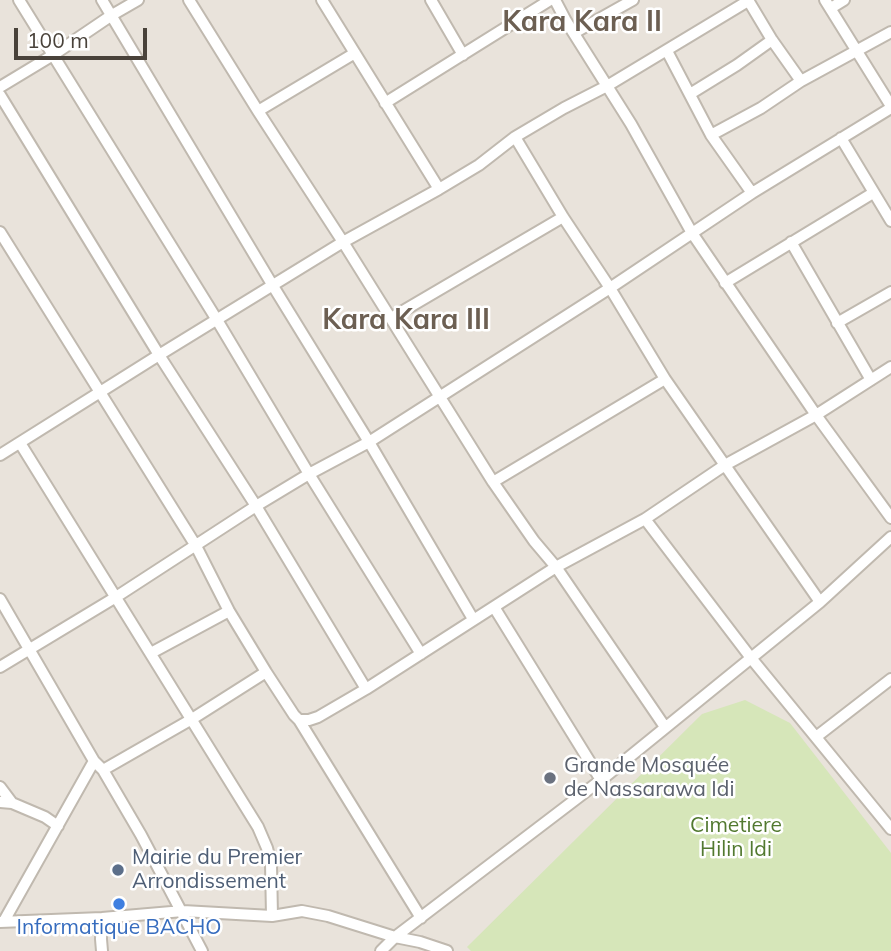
<!DOCTYPE html>
<meta charset="utf-8">
<style>
body{margin:0}
#map{position:relative;width:891px;height:951px;overflow:hidden;background:#f5f2ec;font-family:Mulish,sans-serif}
canvas{display:block}
.scale{position:absolute;left:14px;top:28px;width:133px;height:32px;box-sizing:border-box;border:4px solid #49423a;border-top:0;padding-left:9px;font-size:21px;line-height:24px;white-space:nowrap;color:#49423a;-webkit-text-stroke:5px #fff;paint-order:stroke}
</style>
<div id="map">
<canvas width="891" height="951"></canvas>
<div class="scale">100 m</div>
</div>
<script>
const context = document.querySelector('canvas').getContext('2d');
context.lineJoin = 'round';
function paint(path, color) { context.fillStyle = color; context.fill(path, 'evenodd'); }
const poly = rows => new Path2D(rows.map(r => 'M' + r).join(''));
function strokePath(path, color, width, dash) { context.strokeStyle = color; context.lineWidth = width; context.lineCap = dash ? 'butt' : 'round'; context.setLineDash(dash || []); context.stroke(path); }
function label(font, color, halo, rows, align = 'center') {
  context.font = font + ' Mulish,sans-serif'; context.lineWidth = 5; context.setLineDash([]); context.textBaseline = 'middle'; context.strokeStyle = halo; context.fillStyle = color; for (const [text, x, y, turn = 0] of rows) {
    context.save(); context.translate(x, y); context.rotate((+turn || 0) * Math.PI / 180); context.textAlign = isNaN(turn) ? turn : align; if (halo) context.strokeText(text, 0, 0); context.fillText(text, 0, 0); context.restore();
  }
}
paint(poly([
 [0,0,891,0,891,951,0,951]
]), '#e9e3db');
paint(poly([
 [745,700,790,723,891,853,891,951,471,951,467,947,702,714]
]), '#d6e6b9');
const minor = poly([
 [19,0,217,320,309,474,421,654],
 [102,0,273,286,369,442,473,619],
 [189,0,258,111,343,242,493,482,534,541,556,567,665,727],
 [322,0,439,189],
 [431,0,463,55],
 [555,0,566,21,631,124,692,233,816,415,891,518],
 [748,0,772,40,801,81],
 [825,0,891,106],
 [831,8,844,0],
 [574,33,633,0],
 [667,51,711,135,752,193],
 [0,87,53,55,112,15,138,0],
 [690,94,737,65,772,40],
 [0,95,159,355,256,506,366,689],
 [385,103,550,0],
 [258,111,355,53],
 [711,135,761,108,801,81,891,32],
 [515,137,563,217,610,288,665,379,820,602],
 [841,138,891,221],
 [0,232,196,546,229,611,266,672,294,715,299,720,309,720,318,717,366,689,556,567,645,519,725,465,816,415,891,367],
 [791,242,871,380],
 [725,283,873,193],
 [391,318,563,217],
 [837,323,891,292],
 [20,443,258,827,267,848,271,864,272,916],
 [0,455,159,355,343,242,439,189,479,165,515,137,564,108,607,86,748,1],
 [493,482,665,379],
 [645,519,751,658,891,829],
 [0,599,94,761,103,770,141,835,202,951],
 [494,607,601,780],
 [151,653,229,611],
 [0,667,116,597,256,506,309,474,369,442,610,288,752,193,891,108],
 [299,720,421,918],
 [816,737,891,679],
 [103,770,192,719,266,672],
 [0,787,12,803],
 [0,802,12,803,45,817,58,826],
 [102,918,101,939,102,951],
 [4,921,94,761],
 [0,922,102,918,183,911,272,916,302,911,328,916,395,937,420,942,447,951],
 [381,951,395,937,601,780,820,602,891,537]
]);
strokePath(minor, '#c0b9af', 14);
strokePath(minor, '#fff', 10);
for (const [x, y, r, color] of [
 [550,778,7,"#6b7280"],
 [118,870,7,"#5c6f8a"],
 [119,904,7,"#3f7fe0"]
]) { const dot = new Path2D(); dot.arc(x, y, r, 0, 2 * Math.PI); context.fillStyle = color; context.fill(dot); strokePath(dot, '#fff', 2.5); }
label('21px', '#5b616d', '#fff', [
 ["Grande Mosquée",564,766],
 ["de Nassarawa Idi",564,790]
], 'left');
label('21px', '#527930', '#fff', [
 ["Cimetiere",736,826],
 ["Hilin Idi",736,850]
]);
label('21px', '#4e5e75', '#fff', [
 ["Mairie du Premier",132,858],
 ["Arrondissement",132,882]
], 'left');
label('21px', '#366cbe', '#fff', [
 ["Informatique BACHO",119,928]
]);
label('bold 28px', '#6c5f52', '#fff', [
 ["Kara Kara II",582,23],
 ["Kara Kara III",406,321]
]);
</script>
